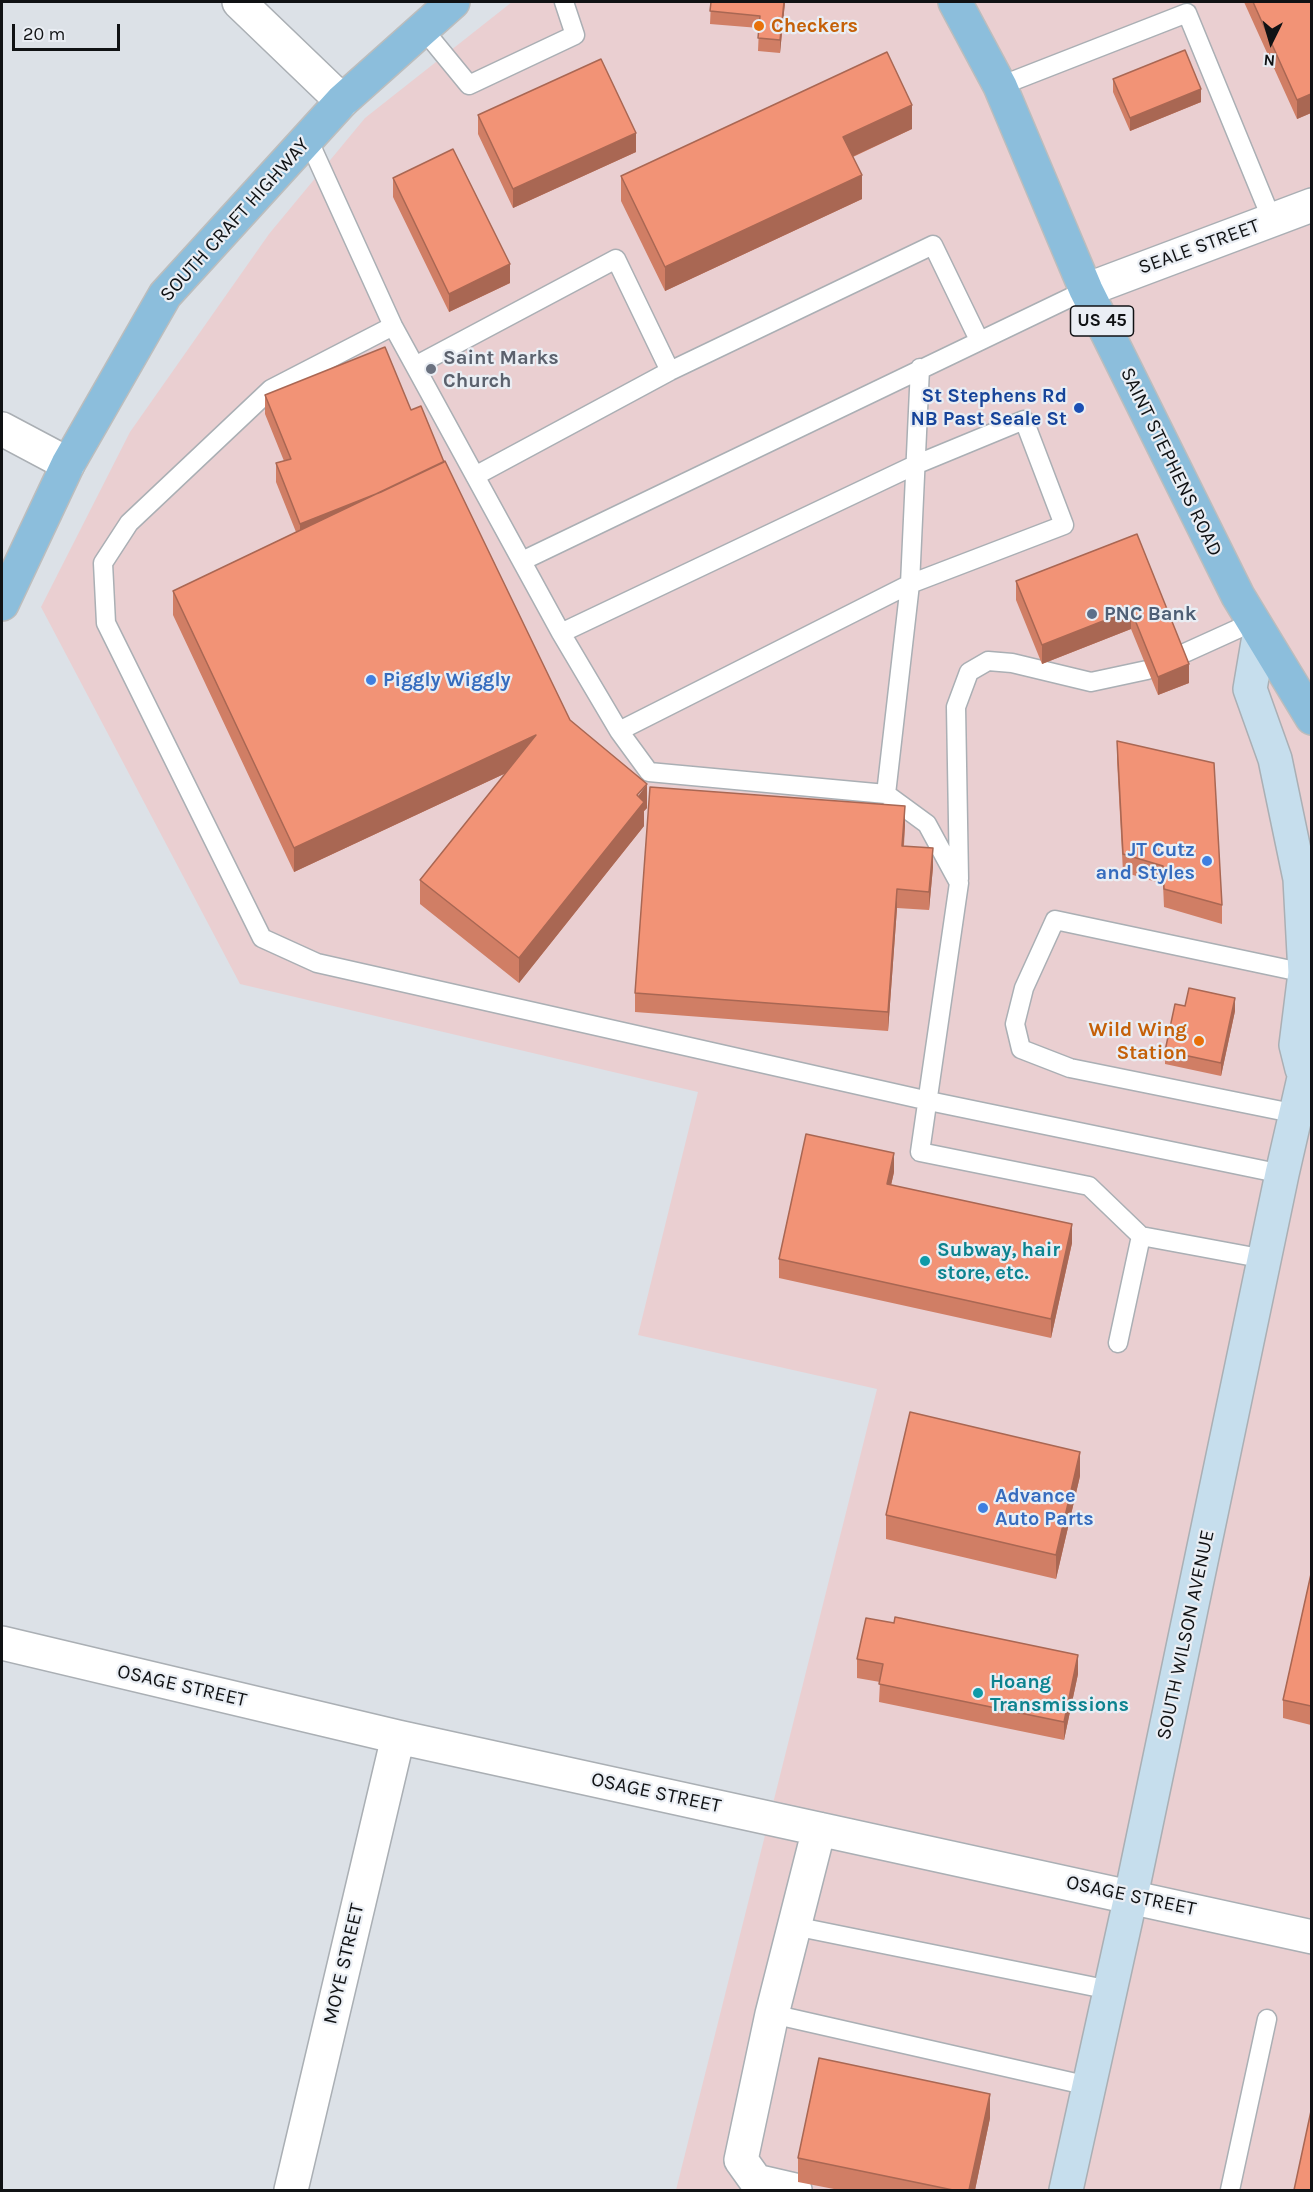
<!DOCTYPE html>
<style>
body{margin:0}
#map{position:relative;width:1313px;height:2192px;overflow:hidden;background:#dce1e7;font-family:Karla,sans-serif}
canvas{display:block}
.frame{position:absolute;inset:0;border:3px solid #101214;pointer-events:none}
.north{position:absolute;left:1241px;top:12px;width:60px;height:60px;-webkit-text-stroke:4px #eaeef4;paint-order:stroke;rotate:185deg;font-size:16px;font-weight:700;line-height:24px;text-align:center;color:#101214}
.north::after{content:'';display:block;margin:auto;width:21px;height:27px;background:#101214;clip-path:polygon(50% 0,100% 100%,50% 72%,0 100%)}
.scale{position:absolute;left:12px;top:24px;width:108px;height:27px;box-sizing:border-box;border:3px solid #101214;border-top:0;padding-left:8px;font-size:18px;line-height:21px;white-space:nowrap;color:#101214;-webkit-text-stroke:4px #eaeef4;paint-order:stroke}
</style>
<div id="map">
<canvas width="1313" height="2192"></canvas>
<div class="frame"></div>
<div class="north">N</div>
<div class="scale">20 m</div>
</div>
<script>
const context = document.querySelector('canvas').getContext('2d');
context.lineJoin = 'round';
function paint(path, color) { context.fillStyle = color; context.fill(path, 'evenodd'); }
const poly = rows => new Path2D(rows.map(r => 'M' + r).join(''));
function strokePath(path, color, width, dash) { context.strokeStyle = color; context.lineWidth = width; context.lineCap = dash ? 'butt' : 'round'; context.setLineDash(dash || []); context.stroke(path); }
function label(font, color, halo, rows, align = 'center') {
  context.font = font + ' Karla,sans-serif'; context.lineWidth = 4.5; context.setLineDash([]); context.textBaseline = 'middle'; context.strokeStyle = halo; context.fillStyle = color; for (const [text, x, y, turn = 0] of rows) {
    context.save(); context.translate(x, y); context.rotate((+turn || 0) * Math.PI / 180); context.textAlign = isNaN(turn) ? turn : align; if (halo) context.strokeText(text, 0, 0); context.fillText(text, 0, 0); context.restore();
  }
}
paint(poly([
 [512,2,1311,2,1311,2190,676,2190,877,1389,638,1335,698,1092,240,984,41,607,130,432,269,234,365,118]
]), '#eacfd1');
const service = poly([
 [423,29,469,85,575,35,564,2],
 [1000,86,1187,13,1272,220],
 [308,139,393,326,561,633,619,731,649,772,886,794],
 [393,326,271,389,129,523,103,563,106,623,262,938,317,963,929,1101,1282,1174],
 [415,366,616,259,670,371],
 [920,368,910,584,886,794,927,824,959,883,920,1152,1089,1186,1141,1236,1265,1259],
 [475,476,670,371,933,245,979,340],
 [522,561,1086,290],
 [561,633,915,465,1024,420,1064,525,910,584,619,731],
 [1178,656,1253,622],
 [959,879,956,707,969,672,988,661,1012,663,1091,682,1147,670],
 [1302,1115,1070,1068,1021,1049,1015,1024,1024,988,1055,920,1305,973],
 [1118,1343,1141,1236],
 [794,1926,1110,1990],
 [772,2014,1089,2086],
 [1230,2190,1267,2019]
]);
const minor = poly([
 [239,2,342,101],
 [1086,290,1312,205],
 [2,429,68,464],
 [2,1643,398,1737,1312,1937],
 [291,2190,398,1737],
 [795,2190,756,2181,741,2160,772,2014,819,1829]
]);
const secondary = poly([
 [1259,636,1250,689,1275,759,1300,879,1305,973,1296,1045,1302,1069],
 [1066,2190,1131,1896,1282,1174,1312,1043]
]);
const primary = poly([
 [955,2,1000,86,1086,290,1238,596,1312,718],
 [2,604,68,464,165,295,342,101,453,2]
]);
strokePath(service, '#aaafb4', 21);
strokePath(minor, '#aaafb4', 36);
strokePath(secondary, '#aaafb4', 36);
strokePath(primary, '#bcbdbd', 36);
strokePath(service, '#fff', 18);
strokePath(minor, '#fff', 33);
strokePath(secondary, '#c6deed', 33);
strokePath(primary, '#8cbedc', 33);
paint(poly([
 [711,2,785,2,780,53,758,51,759,28,710,24],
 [1244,2,1311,2,1311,113,1297,119],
 [1113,79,1201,102,1130,131,1113,92],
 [478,115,636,152,513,208,478,134],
 [912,129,853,157,862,199,665,291,621,201,621,176],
 [393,178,510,283,449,312,393,197],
 [265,395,411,410,444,462,570,720,647,808,644,811,644,826,519,983,420,904,420,880,506,773,294,872,173,615,173,591,296,532,276,482,276,463,284,461,265,414],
 [1137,534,1189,683,1158,695,1131,629,1042,664,1016,600,1016,581],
 [1117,741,1222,905,1222,924,1164,907,1163,884,1123,872,1117,760],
 [905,825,904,846,933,867,929,910,897,908,888,1031,635,1012,635,993],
 [1185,1006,1235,1011,1221,1076,1165,1064,1165,1051],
 [894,1172,891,1185,1072,1243,1051,1338,779,1278,779,1259],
 [1080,1476,1056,1579,886,1539,886,1515],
 [1311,1574,1311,1725,1283,1718,1283,1700],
 [857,1659,1078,1674,1064,1740,879,1702,880,1682,857,1678],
 [990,2118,975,2190,839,2190,798,2182,798,2158]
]), '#d07e65');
paint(poly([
 [784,2,785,2,780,53,780,40],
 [1201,89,1201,102,1130,131,1130,118],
 [1311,94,1311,113,1297,119,1297,100],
 [912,105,912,129,843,161,843,137],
 [636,133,636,152,513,208,513,189],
 [862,175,862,199,665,291,665,267],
 [510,264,510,283,449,312,449,294],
 [445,466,300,543,300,524],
 [1131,610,1131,629,1042,664,1042,645],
 [1189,664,1189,683,1158,695,1158,677],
 [536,735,536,759,294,872,294,848],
 [647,784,647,808,644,811,644,826,519,983,519,958],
 [905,806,905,825,902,865,902,846],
 [933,848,933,867,929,910,929,892],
 [897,889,897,908,888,1031,888,1012],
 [1235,998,1235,1011,1221,1076,1221,1063],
 [894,1153,894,1172,887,1203,887,1184],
 [1072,1224,1072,1243,1051,1338,1051,1319],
 [1080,1452,1080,1476,1056,1579,1056,1555],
 [1078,1655,1078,1674,1064,1740,1064,1722],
 [990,2094,990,2118,975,2190,969,2190]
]), '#a96753');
const building = poly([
 [711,2,784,2,780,40,758,38,760,16,710,11,711,2],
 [1253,2,1311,2,1311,94,1297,100,1253,2],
 [1185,50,1201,89,1130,118,1113,79,1185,50],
 [887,52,912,105,843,137,862,175,665,267,621,176,887,52],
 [601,59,636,133,513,189,478,115,601,59],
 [453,149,510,264,449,294,393,178,453,149],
 [385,347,411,410,421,406,444,462,381,492,300,524,276,463,291,459,265,395,385,347],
 [445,461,570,720,647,784,637,795,644,802,519,958,420,880,536,735,294,848,173,591,445,461],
 [1137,534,1189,664,1158,677,1131,610,1042,645,1016,581,1137,534],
 [1117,741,1214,763,1222,905,1164,889,1163,866,1123,854,1117,741],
 [650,787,905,806,902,846,933,848,929,892,897,889,888,1012,635,993,650,787],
 [1189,988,1235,998,1221,1063,1165,1051,1175,1004,1185,1006,1189,988],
 [806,1134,894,1153,887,1184,1072,1224,1051,1319,779,1259,806,1134],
 [910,1412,1080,1452,1056,1555,886,1515,910,1412],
 [1311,1574,1311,1706,1283,1700,1311,1574],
 [895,1617,1078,1655,1064,1722,879,1684,883,1664,857,1659,866,1618,894,1623,895,1617],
 [819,2058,990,2094,969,2190,953,2190,798,2158,819,2058],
 [1311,2111,1311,2190,1294,2190,1311,2111]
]);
paint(building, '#f29376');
strokePath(building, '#a96753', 1.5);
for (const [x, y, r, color] of [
 [759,26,6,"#e8710a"],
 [431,369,6,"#6b7280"],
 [1079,408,6,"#1a4fb4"],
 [1092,614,6,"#5c6f8a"],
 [371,680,6,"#3f7fe0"],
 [1207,861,6,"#3f7fe0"],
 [1199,1041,6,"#e8710a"],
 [925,1261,6,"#0f9aa8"],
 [983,1508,6,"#3f7fe0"],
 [978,1693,6,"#0f9aa8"]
]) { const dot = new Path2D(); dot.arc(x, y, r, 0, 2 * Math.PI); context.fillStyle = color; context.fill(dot); strokePath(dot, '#eaeef4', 2); }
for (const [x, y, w] of [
 [1102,321,63]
]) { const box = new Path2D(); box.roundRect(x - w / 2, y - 15, w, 30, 4.5); context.fillStyle = '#eaeef4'; context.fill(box); strokePath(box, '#101214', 1.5); }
label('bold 18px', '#101214', null, [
 ["US 45",1102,321]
]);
label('bold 20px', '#c56008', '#eaeef4', [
 ["Checkers",771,26],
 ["Wild Wing",1187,1030,"right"],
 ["Station",1187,1053,"right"]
], 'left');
label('20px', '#101214', '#eaeef4', [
 ["SOUTH CRAFT HIGHWAY",235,220,-48],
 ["SEALE STREET",1199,247,-20],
 ["SAINT STEPHENS ROAD",1171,462,64],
 ["SOUTH WILSON AVENUE",1186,1635,-78],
 ["OSAGE STREET",182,1686,13],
 ["OSAGE STREET",656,1793,12],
 ["OSAGE STREET",1131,1896,12],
 ["MOYE STREET",344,1964,-77]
]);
label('bold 20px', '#5b616d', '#eaeef4', [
 ["Saint Marks",443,358],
 ["Church",443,381]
], 'left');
label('bold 20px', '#164399', '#eaeef4', [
 ["St Stephens Rd",1067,396],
 ["NB Past Seale St",1067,419]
], 'right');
label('bold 20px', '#4e5e75', '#eaeef4', [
 ["PNC Bank",1104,614]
], 'left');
label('bold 20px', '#366cbe', '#eaeef4', [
 ["Piggly Wiggly",383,680],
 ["JT Cutz",1195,850,"right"],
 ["and Styles",1195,873,"right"],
 ["Advance",995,1496],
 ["Auto Parts",995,1519]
], 'left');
label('bold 20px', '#0d838f', '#eaeef4', [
 ["Subway, hair",937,1250],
 ["store, etc.",937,1273],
 ["Hoang",990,1682],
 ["Transmissions",990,1705]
], 'left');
</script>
